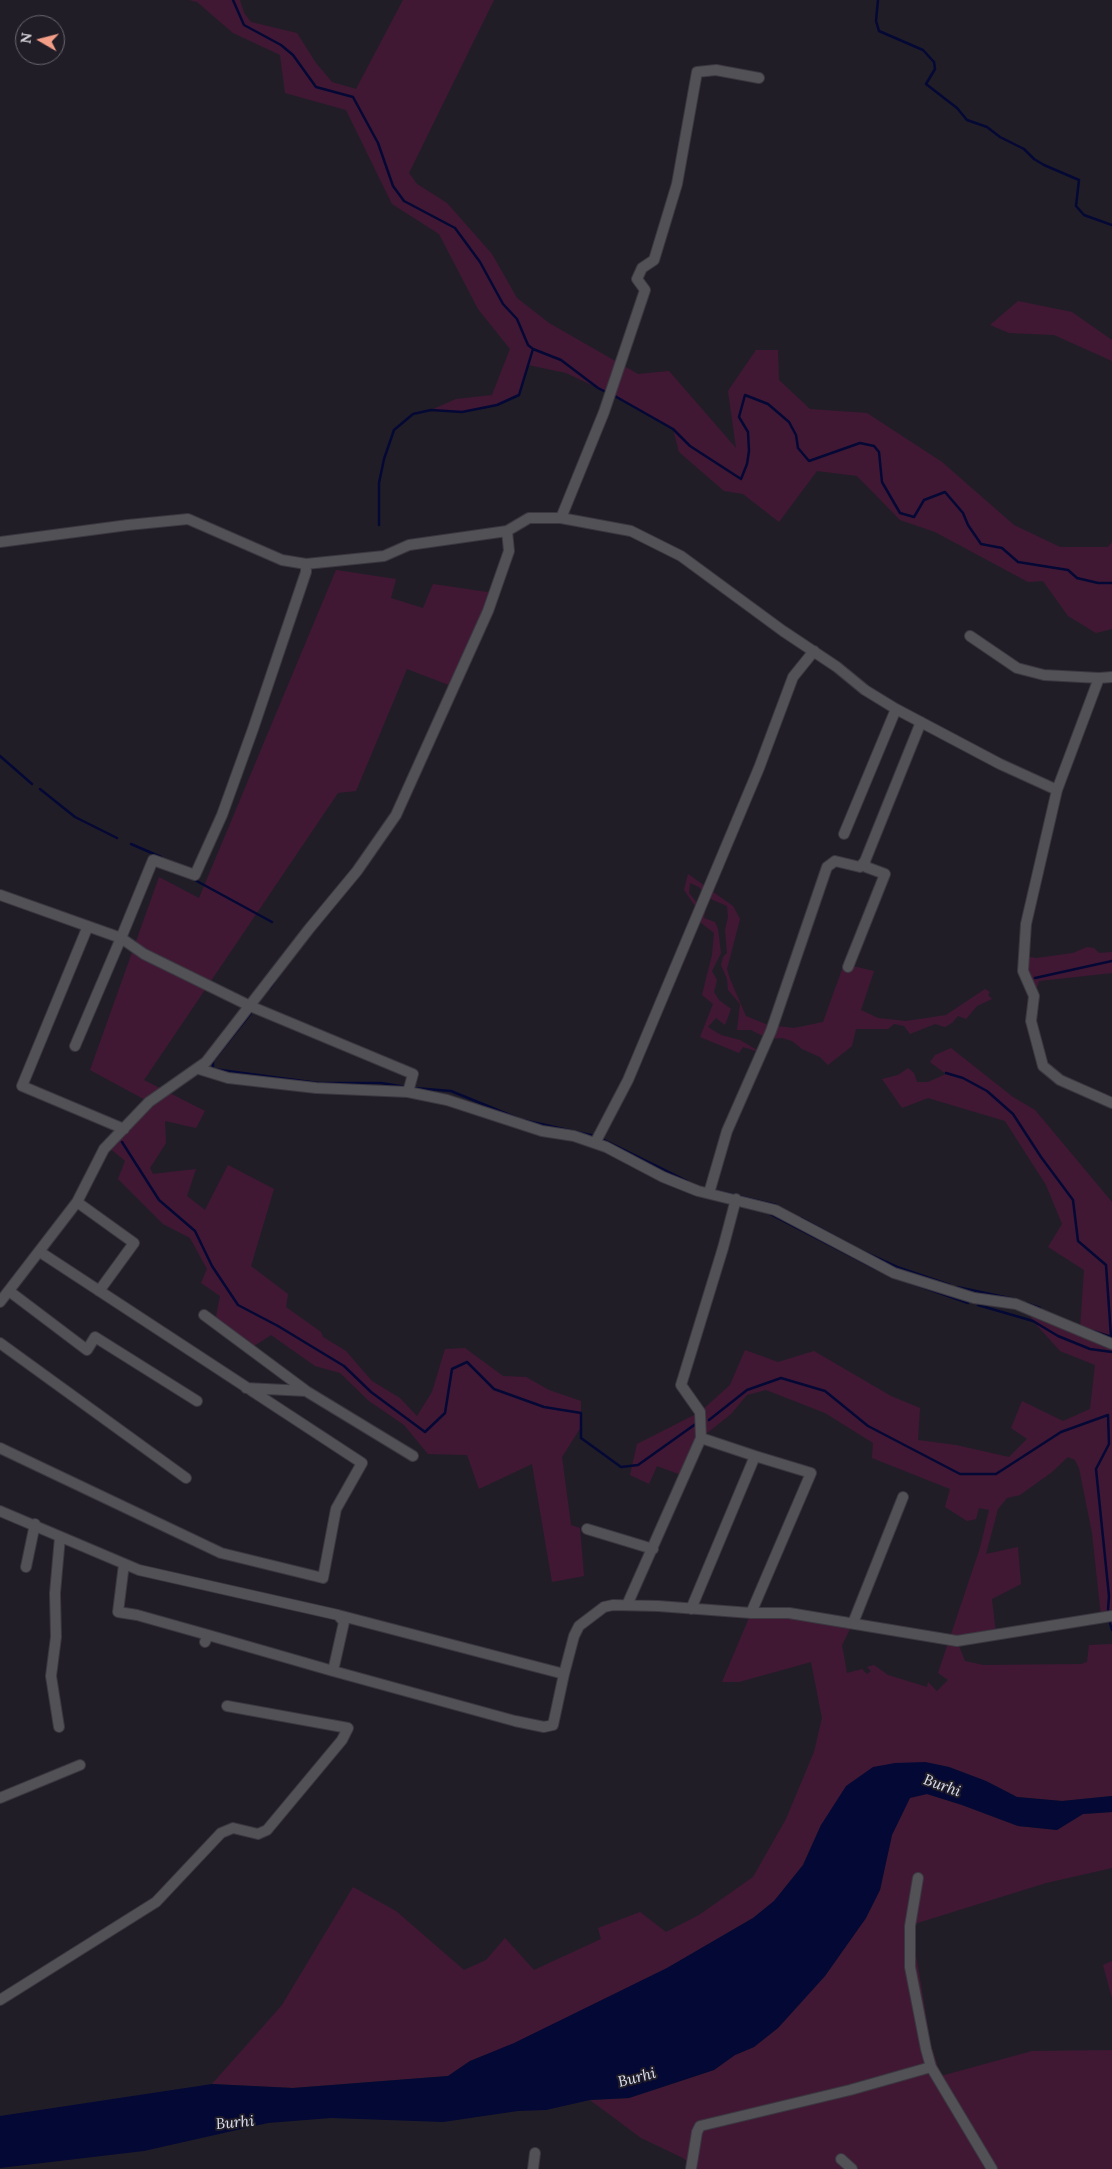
<!DOCTYPE html>
<style>
body{margin:0}
#map{position:relative;width:1112px;height:2169px;overflow:hidden;background:#211d27;font-family:Lora,serif}
canvas{display:block}
.north{position:absolute;left:15px;top:15px;width:50px;height:50px;box-sizing:border-box;background:#211d27;border:1px solid #6a676f;border-radius:50%;rotate:278deg;font-size:14px;font-weight:700;line-height:20px;text-align:center;color:#d8d5dc}
.north::after{content:'';display:block;margin:auto;width:18px;height:22px;background:#f49e88;clip-path:polygon(50% 0,100% 100%,50% 72%,0 100%)}
</style>
<div id="map">
<canvas width="1112" height="2169"></canvas>
<div class="north">N</div>
</div>
<script>
const context = document.querySelector('canvas').getContext('2d');
context.lineJoin = 'round';
function paint(path, color) { context.fillStyle = color; context.fill(path, 'evenodd'); }
const poly = rows => new Path2D(rows.map(r => 'M' + r).join(''));
function strokePath(path, color, width, dash) { context.strokeStyle = color; context.lineWidth = width; context.lineCap = dash ? 'butt' : 'round'; context.setLineDash(dash || []); context.stroke(path); }
function label(font, color, halo, rows, align = 'center') {
  context.font = font + ' Lora,serif'; context.lineWidth = 4; context.setLineDash([]); context.textBaseline = 'middle'; context.strokeStyle = halo; context.fillStyle = color; for (const [text, x, y, turn = 0] of rows) {
    context.save(); context.translate(x, y); context.rotate((+turn || 0) * Math.PI / 180); context.textAlign = isNaN(turn) ? turn : align; if (halo) context.strokeText(text, 0, 0); context.fillText(text, 0, 0); context.restore();
  }
}
paint(poly([
 [189,0,240,0,244,13,251,22,297,33,316,63,332,82,356,89,403,0,494,0,409,173,417,184,447,203,492,254,517,298,549,323,638,374,669,371,736,448,728,391,756,350,778,350,779,380,810,409,867,413,942,462,1014,525,1060,547,1108,547,1112,542,1112,629,1096,633,1068,616,1043,581,1028,582,935,532,900,520,857,476,817,471,779,522,743,494,724,491,679,452,673,429,617,397,566,373,528,365,519,395,497,405,462,412,431,410,456,399,492,395,510,349,478,309,439,234,392,204,346,110,285,93,280,55,233,33,197,2],
 [1018,301,1072,312,1112,340,1112,361,1054,335,1009,333,990,325],
 [336,570,396,579,391,598,423,608,433,584,494,593,454,687,407,669,356,791,338,793,144,1080,205,1111,196,1128,165,1121,166,1143,150,1168,153,1174,196,1169,187,1196,205,1210,228,1165,274,1189,251,1266,288,1294,286,1307,321,1332,323,1337,346,1351,372,1381,400,1398,417,1416,432,1392,445,1349,465,1348,503,1376,526,1377,549,1390,581,1401,581,1427,562,1457,571,1525,580,1528,584,1576,552,1582,532,1464,479,1489,467,1455,428,1454,404,1425,369,1401,340,1373,315,1366,271,1335,254,1346,216,1317,220,1296,201,1283,207,1269,190,1238,163,1224,118,1179,125,1161,107,1146,149,1102,90,1070,159,877,199,898],
 [688,874,733,906,740,919,727,969,730,979,746,1016,768,1025,794,1028,823,1022,844,964,874,971,861,1010,878,1018,906,1021,946,1015,985,989,990,992,988,995,992,999,977,1006,966,1019,958,1016,952,1023,945,1027,935,1024,910,1034,904,1026,894,1024,888,1029,856,1029,852,1046,828,1065,820,1057,802,1049,792,1041,782,1038,769,1039,751,1030,737,1030,740,1004,728,990,727,979,721,965,723,957,727,953,725,930,728,917,727,906,706,897,699,887,690,883,689,893,698,904,706,908,704,918,715,922,718,929,721,953,712,971,717,980,714,992,719,1000,731,1009,725,1025,716,1018,708,1027,721,1035,740,1040,762,1053,743,1047,739,1053,700,1037,713,1004,702,995,712,955,714,933,695,918,695,906,684,890],
 [1087,947,1094,948,1099,953,1112,952,1112,973,1039,981,1034,996,1024,956,1036,958,1073,953],
 [951,1048,1013,1097,1035,1110,1112,1202,1112,1630,1110,1623,1101,1616,1092,1533,1079,1468,1075,1460,1068,1457,1052,1472,1020,1495,1007,1498,998,1509,986,1554,1018,1547,1021,1584,992,1599,996,1634,957,1641,965,1661,983,1665,1081,1664,1087,1662,1089,1645,1112,1644,1112,1796,1062,1801,1017,1797,986,1781,949,1767,925,1762,821,1825,803,1865,774,1901,753,1918,667,1968,514,2044,470,2061,448,2076,293,2088,212,2084,282,2005,353,1887,396,1911,464,1970,486,1960,505,1938,534,1970,601,1939,598,1928,640,1912,666,1932,699,1915,753,1877,786,1819,814,1752,822,1718,811,1662,739,1682,722,1682,751,1613,853,1623,842,1645,847,1673,862,1669,867,1674,871,1671,867,1667,874,1665,888,1675,927,1687,928,1682,937,1691,948,1680,938,1673,980,1548,989,1510,979,1508,976,1519,967,1521,945,1507,950,1489,872,1458,873,1443,825,1413,766,1390,747,1395,731,1414,701,1438,684,1476,657,1466,649,1484,630,1475,637,1444,700,1412,730,1385,745,1350,778,1362,814,1351,891,1396,920,1408,918,1440,956,1445,1009,1457,1027,1439,1011,1428,1022,1401,1063,1421,1090,1409,1095,1365,1060,1351,1033,1321,1027,1308,1080,1330,1084,1270,1048,1247,1062,1224,1046,1185,1005,1121,928,1098,902,1108,882,1079,898,1075,908,1068,914,1073,917,1082,928,1082,946,1074,930,1062,935,1055],
 [927,1794,962,1805,1018,1826,1057,1830,1083,1814,1112,1812,1112,1868,1046,1883,911,1925,931,2045,941,2076,1032,2051,1112,2050,1112,2169,696,2169,683,2158,641,2138,590,2100,629,2098,714,2070,735,2055,754,2047,778,2028,825,1976,866,1918,880,1890,892,1835,910,1797],
 [1112,1961,1112,1998,1103,1965]
]), '#411834');
paint(poly([
 [925,1762,949,1767,986,1781,1017,1797,1062,1801,1112,1796,1112,1812,1083,1814,1057,1830,1018,1826,962,1805,927,1794,910,1798,892,1835,880,1890,866,1918,825,1976,778,2028,754,2047,735,2055,714,2070,629,2098,590,2100,546,2110,518,2111,443,2122,331,2118,268,2123,144,2151,0,2168,0,2116,212,2084,293,2088,448,2076,470,2061,514,2043,667,1968,753,1918,774,1901,803,1865,821,1825,846,1786,873,1767,895,1763]
]), '#040835');
strokePath(poly([
 [233,0,244,25,281,45,293,55,316,87,353,97,378,143,393,186,404,201,455,228,480,262,503,304,517,319,528,345,533,349],
 [878,0,876,21,879,31,923,50,934,62,935,69,926,84,957,108,967,120,987,127,1000,137,1024,149,1034,159,1044,165,1079,180,1076,206,1084,215,1112,225],
 [613,395,673,429,690,446,741,479,747,464,749,451,748,432,739,417,745,395,768,404,789,422,796,435,798,448,809,461,860,443,874,446,879,452,882,482,900,513,914,517,924,500,945,492,963,513,968,525,981,544,1002,548,1018,562,1068,570,1077,578,1098,583,1112,583],
 [379,525,379,483,384,459,394,430,413,414,431,410,462,412,497,405,519,395,533,349,561,360,598,388,608,393],
 [0,756,32,784],
 [40,789,75,817,117,838],
 [131,844,161,857],
 [193,879,272,922],
 [1035,978,1112,961],
 [270,988,282,971],
 [251,1013,213,1061,213,1069,318,1083,381,1083,406,1087],
 [946,1073,963,1078,987,1091,1013,1114,1041,1157,1073,1200,1078,1241,1106,1265,1111,1336],
 [414,1088,451,1091,517,1118],
 [523,1120,595,1136],
 [600,1138,687,1181],
 [122,1142,159,1200,195,1231,212,1266,238,1305,278,1326,344,1366,371,1392,425,1432,445,1413,452,1369,467,1362,494,1389,544,1407,581,1413,581,1438,621,1467,638,1465,697,1423],
 [713,1190,776,1205],
 [770,1214,876,1269],
 [801,1218,851,1245],
 [860,1250,897,1267,950,1285],
 [911,1283,968,1303],
 [957,1287,1014,1299],
 [1026,1303,1040,1308],
 [978,1305,1033,1321,1058,1336,1090,1349,1112,1352],
 [1093,1331,1112,1337],
 [709,1420,747,1390,781,1378,825,1391,868,1426,960,1474,996,1474,1061,1432,1108,1415,1109,1444,1096,1469,1109,1596,1108,1610],
 [1110,1623,1112,1630]
]), '#040835', 2.5);
const minor = poly([
 [561,518,604,412,645,290,637,279,642,268,654,260,677,184,697,72,716,70,759,78],
 [0,542,128,525,188,519,282,560,306,564,384,556,409,545,507,531],
 [970,636,1017,668,1044,675,1099,678],
 [1057,790,1026,924,1023,971,1034,996,1031,1021,1043,1066,1060,1080,1112,1103],
 [844,834,896,709],
 [0,895,121,938,153,860,195,875,222,815,253,729,306,572,306,564],
 [88,926,22,1086,124,1129],
 [848,967,885,874,866,867,865,861,921,722],
 [75,1046,121,938,144,954,250,1006,413,1074,408,1092],
 [199,1069,228,1078,316,1088,408,1092,447,1100,542,1131,574,1136,606,1147,663,1177,698,1191,775,1210,894,1273,974,1298,1016,1304,1112,1344],
 [595,1143,628,1080,759,768,793,677,814,651],
 [709,1193,727,1131,771,1031,827,867,835,861,860,867,865,861],
 [77,1202,134,1243,99,1291],
 [9,1291,87,1350,95,1337,197,1401],
 [0,1302,77,1202,104,1149,149,1102,206,1062,309,929,357,871,396,815,488,611,509,551,507,531,529,518,561,518,631,531,681,556,783,631,837,667,865,690,896,709,1000,764,1057,790,1099,678,1112,677],
 [204,1315,305,1390],
 [0,1343,186,1478],
 [246,1388,306,1391,413,1456],
 [0,1448,221,1553,323,1578,336,1509,362,1463,40,1252],
 [0,1511,139,1570,338,1615,564,1674,574,1636,579,1626,604,1607,613,1605,658,1606,751,1613,789,1613,957,1641,1112,1616],
 [587,1529,653,1549],
 [124,1564,118,1612,137,1615,208,1635,205,1642],
 [26,1567,35,1524],
 [627,1605,701,1438,700,1412,681,1385,723,1248,736,1199],
 [691,1609,755,1456,701,1438],
 [751,1613,811,1473,755,1456],
 [338,1615,344,1622,333,1671,515,1721,544,1727,553,1725,564,1674],
 [853,1623,903,1497],
 [208,1635,333,1671],
 [59,1727,51,1676,56,1637,55,1593,60,1537],
 [0,1798,80,1765],
 [918,1878,910,1926,910,1967,926,2049,931,2067,992,2169],
 [0,2000,156,1902,221,1833,233,1828,258,1834,267,1830,342,1740,348,1728,227,1706],
 [841,2159,852,2169],
 [533,2169,535,2153],
 [691,2169,697,2132,700,2126,850,2090,931,2067]
]);
strokePath(minor, '#3b3740', 12);
strokePath(minor, '#515156', 10);
label('italic 15px', '#dae0f0', '#211d27', [
 ["Burhi",942,1786,20],
 ["Burhi",637,2078,-15],
 ["Burhi",235,2123,-5]
]);
</script>
